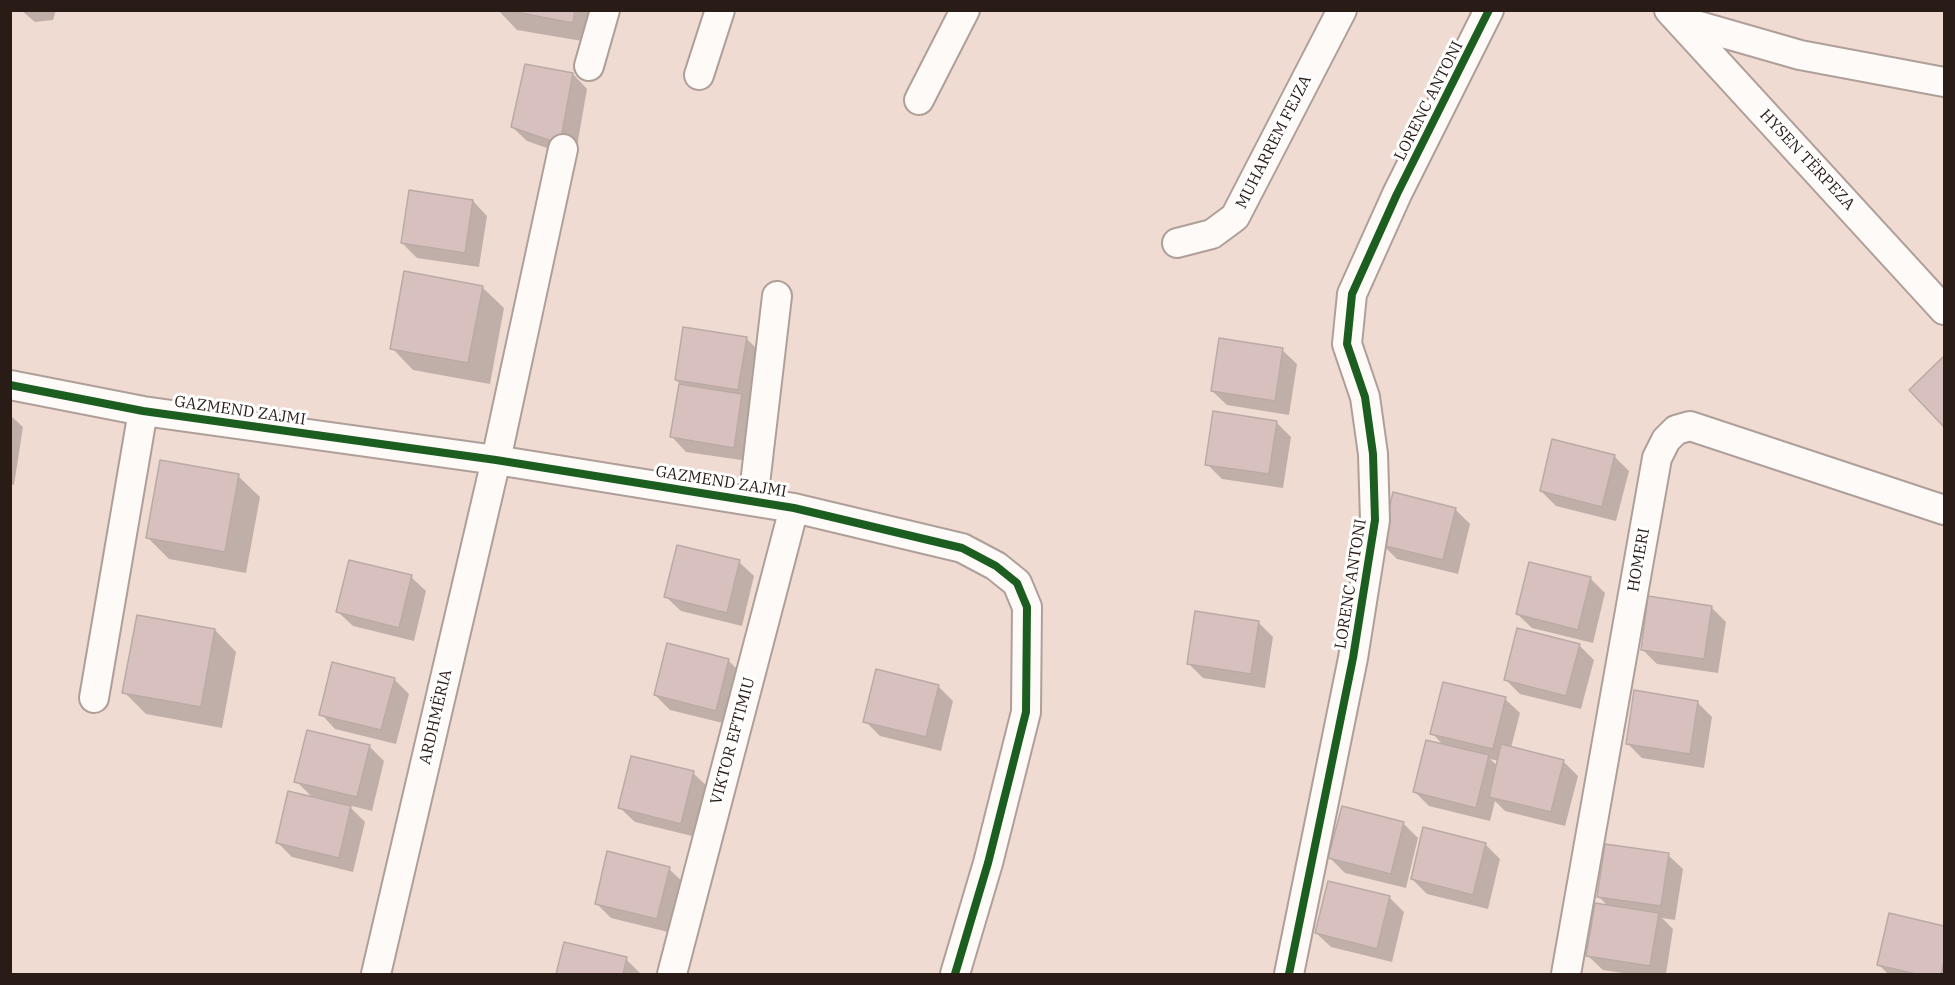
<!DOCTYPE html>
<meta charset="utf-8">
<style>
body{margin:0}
#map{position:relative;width:1955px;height:985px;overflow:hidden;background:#f0dbd3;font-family:"IBM Plex Serif",serif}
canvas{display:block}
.frame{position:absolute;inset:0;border:12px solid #291b15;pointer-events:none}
</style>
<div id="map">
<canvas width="1955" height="985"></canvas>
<div class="frame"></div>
</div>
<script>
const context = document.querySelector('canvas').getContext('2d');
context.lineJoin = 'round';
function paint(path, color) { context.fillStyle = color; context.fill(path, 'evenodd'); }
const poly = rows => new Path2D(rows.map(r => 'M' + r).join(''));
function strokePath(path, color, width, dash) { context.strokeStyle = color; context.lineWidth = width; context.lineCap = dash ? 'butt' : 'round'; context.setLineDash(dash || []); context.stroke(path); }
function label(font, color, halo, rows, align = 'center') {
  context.font = font + ' "IBM Plex Serif",serif'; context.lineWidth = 6; context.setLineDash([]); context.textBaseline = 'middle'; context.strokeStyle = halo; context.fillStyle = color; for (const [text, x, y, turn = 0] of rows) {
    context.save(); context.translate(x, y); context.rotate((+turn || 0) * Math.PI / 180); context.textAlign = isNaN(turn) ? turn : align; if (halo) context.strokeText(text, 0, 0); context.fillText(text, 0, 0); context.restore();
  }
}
paint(poly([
 [21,10,56,10,53,20,35,22],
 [498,10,600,10,594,43,517,30],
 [573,74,587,89,575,158,527,141,512,127],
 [473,201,487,216,479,267,417,258,402,243],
 [482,287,504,308,490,384,413,370,392,348],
 [746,338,761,353,753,404,749,403,756,411,748,461,686,452,672,437,680,384,676,380],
 [1282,350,1297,364,1289,415,1227,405,1212,391],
 [1944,358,1944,424,1911,390],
 [10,415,23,427,14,485,10,484],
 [1277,423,1291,437,1283,488,1222,479,1207,464],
 [1614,456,1629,471,1616,521,1556,506,1541,491],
 [238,476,260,497,246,573,169,559,148,538],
 [1455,509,1470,524,1458,574,1397,559,1382,544],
 [739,562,754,576,742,626,681,611,666,597],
 [1530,564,1591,579,1605,593,1593,643,1532,628,1517,614],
 [411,577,426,591,414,641,353,626,338,612],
 [1650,598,1712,608,1726,622,1718,673,1657,664,1642,649],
 [1258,622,1273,637,1265,688,1203,678,1188,663],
 [215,630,236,652,222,728,146,714,124,692],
 [1579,645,1594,660,1581,709,1520,694,1506,680],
 [728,660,743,675,731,725,670,710,655,695],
 [394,679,409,694,396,744,335,729,321,714],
 [938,686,953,701,941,751,880,736,865,721],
 [1505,699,1520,713,1511,748,1563,761,1578,776,1565,826,1505,811,1495,801,1490,821,1429,806,1415,792,1444,746,1432,733],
 [1490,759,1499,761,1498,766],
 [1697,702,1712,717,1704,768,1642,758,1627,743],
 [369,746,384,761,372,811,348,805,365,822,353,872,292,857,277,842,313,798,296,781],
 [693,773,708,787,696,837,635,822,620,808],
 [1403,823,1418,838,1406,888,1345,873,1330,858],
 [1485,844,1500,859,1488,909,1427,894,1412,879],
 [1668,855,1683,869,1675,920,1662,918,1673,929,1666,974,1629,974,1603,970,1588,956,1609,907,1598,896],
 [669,869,684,883,672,933,611,918,596,903],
 [1390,898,1404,912,1392,962,1331,947,1316,933],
 [1891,914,1944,928,1944,974,1888,974,1878,964],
 [565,944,626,959,641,974,558,974]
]), '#0003');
const building = poly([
 [505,10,575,10,573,23,505,10],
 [525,64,573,73,560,144,511,127,525,64],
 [409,190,473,200,465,253,401,243,409,190],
 [404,271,483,286,468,363,390,349,404,271],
 [683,327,747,337,738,390,675,380,683,327],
 [1219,338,1283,348,1275,401,1211,391,1219,338],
 [1944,356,1944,427,1909,390,1944,356],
 [679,384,742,394,734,448,670,437,679,384],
 [1213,411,1277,421,1269,474,1205,465,1213,411],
 [1552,439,1615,455,1602,507,1540,491,1552,439],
 [160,460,239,474,225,552,146,538,160,460],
 [1393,492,1456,508,1443,560,1381,545,1393,492],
 [677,545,740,560,727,613,664,597,677,545],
 [349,560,412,575,399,628,336,612,349,560],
 [1529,562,1591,577,1578,630,1516,614,1529,562],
 [1648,596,1712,606,1704,659,1641,650,1648,596],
 [1195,611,1259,621,1251,674,1187,664,1195,611],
 [137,615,215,629,201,707,122,693,137,615],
 [1517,628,1580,644,1566,696,1504,680,1517,628],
 [667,643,729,659,716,711,654,695,667,643],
 [332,662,395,678,381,730,319,715,332,662],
 [876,669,939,685,926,737,863,722,876,669],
 [1443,682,1506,697,1493,749,1430,734,1443,682],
 [1634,690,1698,701,1690,754,1626,744,1634,690],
 [307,730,370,745,357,797,294,782,307,730],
 [1426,740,1489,755,1476,808,1413,792,1426,740],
 [1501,744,1564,760,1551,812,1489,797,1501,744],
 [631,756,694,771,681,824,618,808,631,756],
 [288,791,351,806,339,858,276,843,288,791],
 [1342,806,1404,822,1391,874,1328,858,1342,806],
 [1423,827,1486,843,1473,895,1411,879,1423,827],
 [1605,844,1669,853,1661,906,1597,897,1605,844],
 [607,851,670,867,657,919,595,904,607,851],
 [1328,881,1390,896,1377,949,1315,933,1328,881],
 [1595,903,1659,913,1650,966,1586,956,1595,903],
 [1889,913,1944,926,1944,960,1941,974,1916,974,1877,965,1889,913],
 [564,942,627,957,623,974,556,974,564,942]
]);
paint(building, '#d8c0bf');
strokePath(building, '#baaaa6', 1.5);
const street = poly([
 [1669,10,1944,310],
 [1678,20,1800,55,1944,82],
 [589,66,605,10],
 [699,75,720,10],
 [919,100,965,10],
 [1177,243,1212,234,1235,217,1342,10],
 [10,385,143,411,496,460,794,508,962,548,996,566,1017,583,1027,607,1026,712,988,863,955,974],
 [753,501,777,296],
 [94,698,143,411],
 [376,974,496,460,563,149],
 [672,974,794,508],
 [1289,974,1353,658,1375,520,1373,454,1365,397,1347,344,1352,294,1397,194,1489,10],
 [1566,974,1657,458,1666,440,1676,430,1690,426,1944,510]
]);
strokePath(street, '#af9f99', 32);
strokePath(street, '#fdfaf8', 28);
strokePath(poly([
 [10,385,143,411,496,460,794,508,962,548,996,566,1017,583,1027,607,1026,712,988,863,955,974],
 [1289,974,1353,658,1375,520,1373,454,1365,397,1347,344,1352,294,1397,194,1489,10]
]), '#1b5e20', 8);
label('16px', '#291b15', '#fff', [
 ["LORENC ANTONI",1429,101,-63],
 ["MUHARREM FEJZA",1274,142,-63],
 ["HYSEN TËRPEZA",1807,160,47],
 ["GAZMEND ZAJMI",240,411,8],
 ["GAZMEND ZAJMI",721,482,9],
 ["HOMERI",1639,560,-80],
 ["LORENC ANTONI",1351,584,-81],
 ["ARDHMËRIA",436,717,-77],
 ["VIKTOR EFTIMIU",733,741,-75]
]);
</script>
